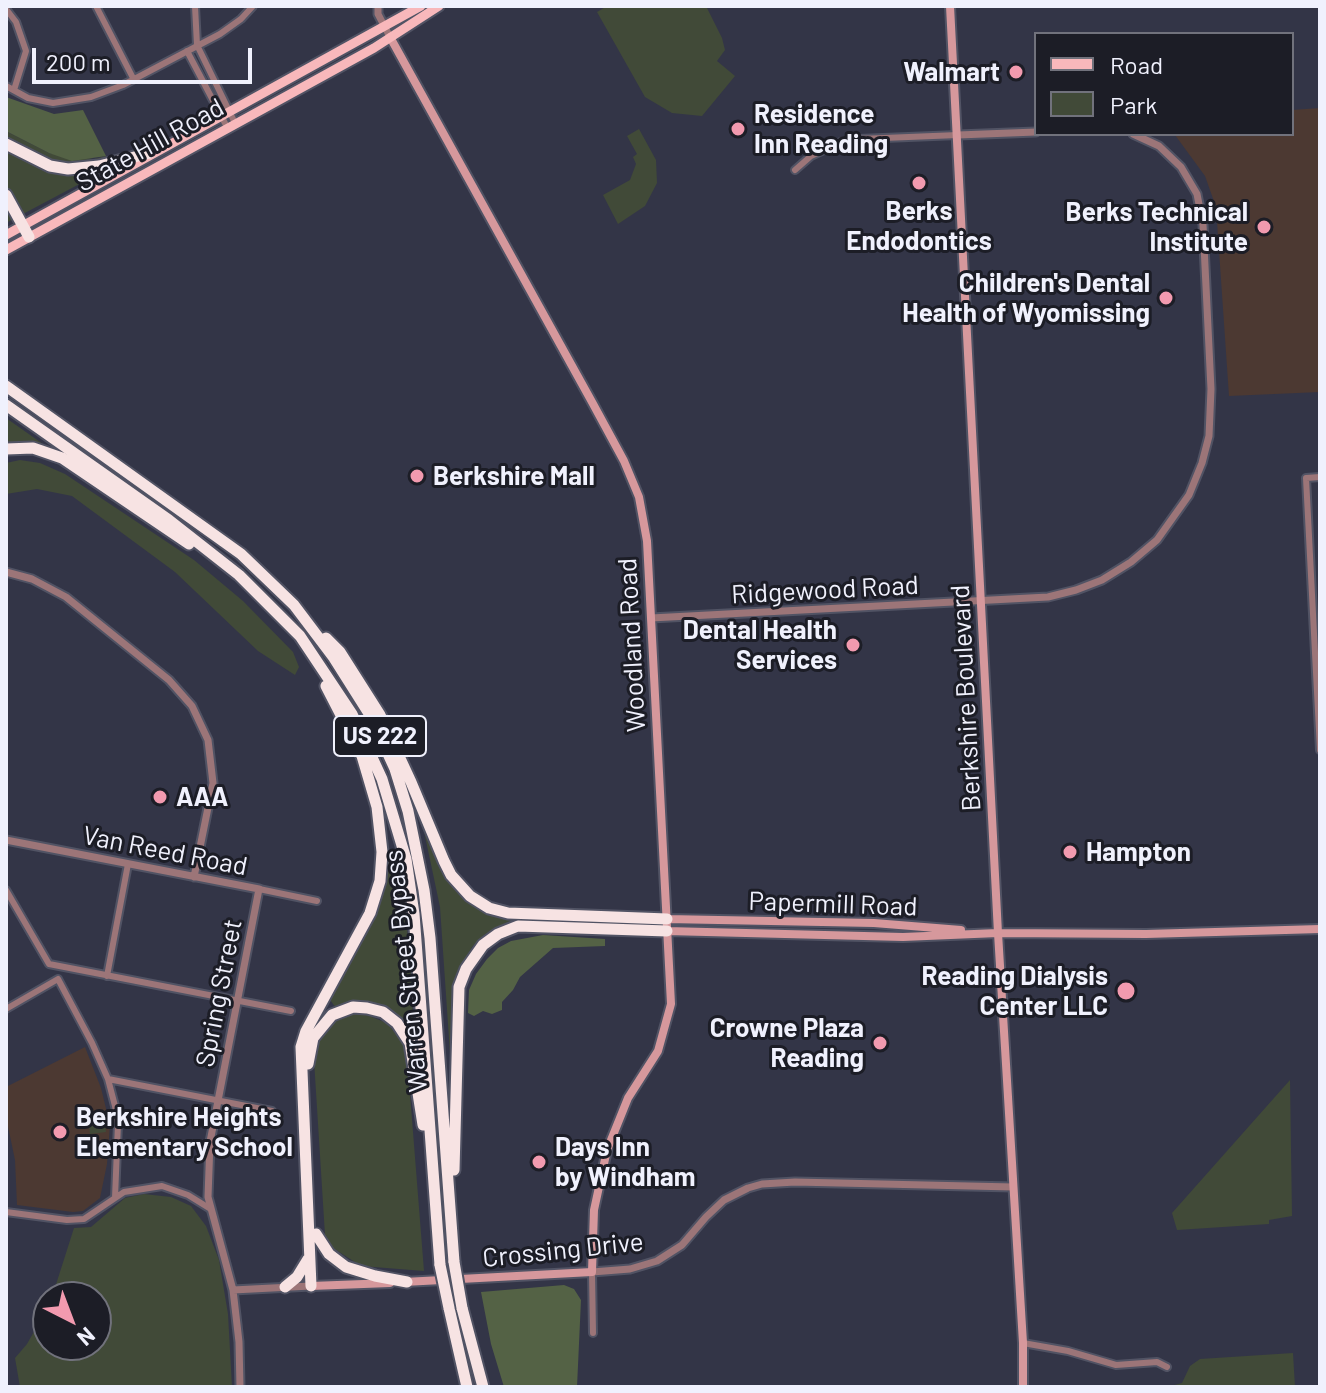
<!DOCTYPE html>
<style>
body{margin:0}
#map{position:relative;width:1326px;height:1393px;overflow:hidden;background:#333547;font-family:Barlow,sans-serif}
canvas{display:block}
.frame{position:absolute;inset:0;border:8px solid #f0f1fd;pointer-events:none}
.legend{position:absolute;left:1034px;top:32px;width:260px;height:104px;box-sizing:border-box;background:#1c1d26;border:2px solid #71727c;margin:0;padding:10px 14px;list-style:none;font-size:24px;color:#f0f1fd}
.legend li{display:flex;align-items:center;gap:16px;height:40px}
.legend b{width:40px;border:2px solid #71727c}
.north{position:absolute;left:32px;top:1281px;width:80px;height:80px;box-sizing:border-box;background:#1c1d26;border:2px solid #71727c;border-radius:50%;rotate:138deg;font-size:22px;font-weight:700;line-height:32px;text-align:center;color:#f0f1fd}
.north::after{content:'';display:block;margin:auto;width:28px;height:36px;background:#f29aaf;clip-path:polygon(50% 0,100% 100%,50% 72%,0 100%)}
.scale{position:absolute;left:32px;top:48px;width:220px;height:36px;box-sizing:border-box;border:4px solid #f0f1fd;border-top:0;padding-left:10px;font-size:24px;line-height:28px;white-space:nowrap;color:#f0f1fd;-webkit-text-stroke:6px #1c1d26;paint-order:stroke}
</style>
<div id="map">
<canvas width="1326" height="1393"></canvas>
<div class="frame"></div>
<ul class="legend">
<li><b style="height:10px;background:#f8b8bb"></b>Road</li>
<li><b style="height:22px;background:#414a38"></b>Park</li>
</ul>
<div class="north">N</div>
<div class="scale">200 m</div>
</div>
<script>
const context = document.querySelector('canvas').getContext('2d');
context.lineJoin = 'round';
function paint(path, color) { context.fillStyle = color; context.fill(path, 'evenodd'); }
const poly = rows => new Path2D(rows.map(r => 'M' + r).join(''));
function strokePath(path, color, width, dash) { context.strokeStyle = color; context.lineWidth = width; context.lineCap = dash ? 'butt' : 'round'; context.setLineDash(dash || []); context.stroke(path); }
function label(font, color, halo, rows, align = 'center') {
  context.font = font + ' Barlow,sans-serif'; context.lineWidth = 6; context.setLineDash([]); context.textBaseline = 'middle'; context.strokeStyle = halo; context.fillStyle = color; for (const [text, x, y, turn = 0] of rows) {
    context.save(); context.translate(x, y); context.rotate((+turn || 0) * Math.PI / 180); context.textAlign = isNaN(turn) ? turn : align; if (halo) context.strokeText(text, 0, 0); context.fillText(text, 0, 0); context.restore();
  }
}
paint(poly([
 [1320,108,1320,392,1229,396,1216,207,1205,176,1175,135,1292,134,1292,110],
 [85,1047,101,1088,110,1125,107,1164,100,1198,83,1211,73,1212,17,1205,15,1160,6,1117,6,1087]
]), '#4c3932');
paint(poly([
 [607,6,706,6,722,38,725,50,717,61,735,76,702,116,672,113,645,97,597,12],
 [639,129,656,160,657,183,645,206,618,224,603,195,630,180,636,164,633,157,637,154,627,136],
 [6,131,49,153,94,159,106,156,104,171,6,223],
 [6,418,43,444,6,444],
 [20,460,40,463,65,474,194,560,243,601,293,652,299,667,295,675,258,651,175,572,72,496,37,489,6,494,6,463],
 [421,817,443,871,461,896,487,914,512,920,484,935,472,947,457,974,452,1009,451,1068,440,907],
 [392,851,402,890,410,953,414,1039,397,1016,388,1009,363,1002,336,1008,328,997,347,963,385,854],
 [352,1014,364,1014,387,1023,402,1042,407,1056,424,1271,361,1266,333,1248,325,1235,314,1060,315,1047,330,1024],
 [1290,1080,1292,1216,1269,1220,1269,1224,1177,1230,1172,1213],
 [104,1116,106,1132,90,1134,88,1118],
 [144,1194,171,1197,191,1206,206,1226,219,1260,228,1314,232,1387,20,1387,15,1358,27,1344,48,1307,48,1345,96,1345,96,1297,52,1297,74,1228,91,1227,125,1198],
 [1293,1353,1295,1387,1167,1387,1182,1383,1190,1366,1200,1359]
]), '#414a38');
paint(poly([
 [6,97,54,114,83,110,106,156,72,161,49,153,6,131],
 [543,935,605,939,605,946,553,948,520,977,513,990,502,1002,502,1010,492,1014,483,1011,474,1016,468,1013,469,990,476,974,487,959,498,948,511,941],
 [564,1285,574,1289,581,1300,577,1387,504,1387,491,1344,481,1292]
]), '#546245');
const minor = poly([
 [96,6,133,78],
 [195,6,197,45,235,123],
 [6,9,16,22,26,51,14,90],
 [187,51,227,127],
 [6,86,28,98,53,103,91,97,123,85,220,34,241,19,253,6],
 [795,170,811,156,841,142,859,139,958,135],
 [1320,477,1306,478,1320,750],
 [259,889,317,901],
 [6,890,49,964,291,1011],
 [107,976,128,864],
 [6,1009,58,979,92,1043,108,1079,115,1106,118,1123,115,1198],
 [108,1079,272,1111],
 [6,1212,67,1220,84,1219,124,1192,162,1186,188,1195,209,1208],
 [592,1272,593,1333],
 [1023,1343,1068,1351,1116,1365,1157,1362,1167,1367]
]);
const tertiary = poly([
 [378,6,378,14,390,37],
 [958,135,1036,132],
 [6,572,32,579,66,597,169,680,192,706,208,740,213,783,194,877],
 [651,618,1048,597,1076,590,1102,580,1131,562,1157,540,1189,495,1202,463,1209,436,1211,389,1203,225,1197,194,1181,167,1159,146,1133,134],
 [6,840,259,889,210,1142,208,1197,233,1290,239,1342,240,1387],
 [592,1272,630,1269,657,1261,682,1245,706,1217,724,1200,748,1188,762,1184,795,1182,1013,1187],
 [233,1290,311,1286]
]);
const secondary = poly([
 [950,6,998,933,1023,1343,1023,1387],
 [390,37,592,402,624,461,639,497,647,541,671,1004,658,1051,628,1098,607,1150,594,1210,592,1272,404,1282],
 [667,919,874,923,961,930],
 [667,931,903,937,998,933,1146,934,1320,929],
 [311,1286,390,1283]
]);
const primary = poly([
 [6,235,421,6],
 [6,250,374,48,439,6]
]);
const motorway = poly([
 [6,144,50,166,68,169,99,166,150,153],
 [6,195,29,237],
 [6,386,241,554,294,605,334,658,370,715,395,769,408,811,424,890,430,938,454,1262],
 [6,405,169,520,239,575,300,636,352,714,382,779,406,859,414,914,440,1265],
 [6,449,33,448,62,458,189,544],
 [326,638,340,652,380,715,411,782,444,861,451,875,470,896,489,908,508,913,667,919],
 [308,1064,313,1038,332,1015,353,1007,367,1008,383,1012,397,1023,410,1043,423,1125],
 [454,1170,459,987,466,969,483,945,498,934,518,926,667,931],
 [316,1234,329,1254,346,1267,375,1276,407,1282],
 [311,1286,301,1047,306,1031,370,913,380,881,382,852,377,807,362,756,326,686],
 [285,1287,297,1277,308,1259],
 [449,1308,467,1387],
 [462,1308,483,1387]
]);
strokePath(minor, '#515364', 10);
strokePath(tertiary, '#515364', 11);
strokePath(secondary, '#515364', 12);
strokePath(primary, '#515364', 13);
strokePath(motorway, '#515364', 15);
strokePath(minor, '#9c7578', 6);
strokePath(tertiary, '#9c7578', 7);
strokePath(secondary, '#d6989c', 8);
strokePath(primary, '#f8b8bb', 9);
strokePath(motorway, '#f7e3e3', 11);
const motorwayBridge = poly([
 [454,1262,462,1308],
 [440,1265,449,1308]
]);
strokePath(motorwayBridge, '#515364', 15, []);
strokePath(motorwayBridge, '#f7e3e3', 11);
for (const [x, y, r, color] of [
 [1016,72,8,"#f29aaf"],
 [738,129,8,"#f29aaf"],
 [919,183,8,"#f29aaf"],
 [1264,227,8,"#f29aaf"],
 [1166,298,8,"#f29aaf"],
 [417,476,8,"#f29aaf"],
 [853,645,8,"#f29aaf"],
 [160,797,8,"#f29aaf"],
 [1070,852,8,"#f29aaf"],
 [1126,991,10,"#f29aaf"],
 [880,1043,8,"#f29aaf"],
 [60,1132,8,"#f29aaf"],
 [539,1162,8,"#f29aaf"]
]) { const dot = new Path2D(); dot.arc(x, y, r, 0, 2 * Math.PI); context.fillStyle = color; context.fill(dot); strokePath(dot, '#1c1d26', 3); }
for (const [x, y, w] of [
 [380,736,92]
]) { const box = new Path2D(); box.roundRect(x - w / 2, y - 20, w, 40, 6); context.fillStyle = '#1c1d26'; context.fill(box); strokePath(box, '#f0f1fd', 2); }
label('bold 24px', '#f0f1fd', null, [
 ["US 222",380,736]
]);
label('bold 26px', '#f0f1fd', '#1c1d26', [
 ["Walmart",1000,72],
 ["Residence",754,114,"left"],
 ["Inn Reading",754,144,"left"],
 ["Berks",919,211,"center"],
 ["Endodontics",919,241,"center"],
 ["Berks Technical",1248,212],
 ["Institute",1248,242],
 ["Children's Dental",1150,283],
 ["Health of Wyomissing",1150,313],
 ["Berkshire Mall",433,476,"left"],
 ["Dental Health",837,630],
 ["Services",837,660],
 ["AAA",176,797,"left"],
 ["Hampton",1086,852,"left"],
 ["Reading Dialysis",1108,976],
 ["Center LLC",1108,1006],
 ["Crowne Plaza",864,1028],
 ["Reading",864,1058],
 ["Berkshire Heights",76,1117,"left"],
 ["Elementary School",76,1147,"left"],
 ["Days Inn",555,1147,"left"],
 ["by Windham",555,1177,"left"]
], 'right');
label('26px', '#f0f1fd', '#1c1d26', [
 ["State Hill Road",150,145,-29],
 ["Ridgewood Road",825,590,-3],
 ["Woodland Road",632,645,-93],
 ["Berkshire Boulevard",966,698,-93],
 ["Van Reed Road",165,851,11],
 ["Papermill Road",833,904,2],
 ["Warren Street Bypass",406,971,-96],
 ["Spring Street",219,993,-79],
 ["Crossing Drive",563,1250,-6]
]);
</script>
